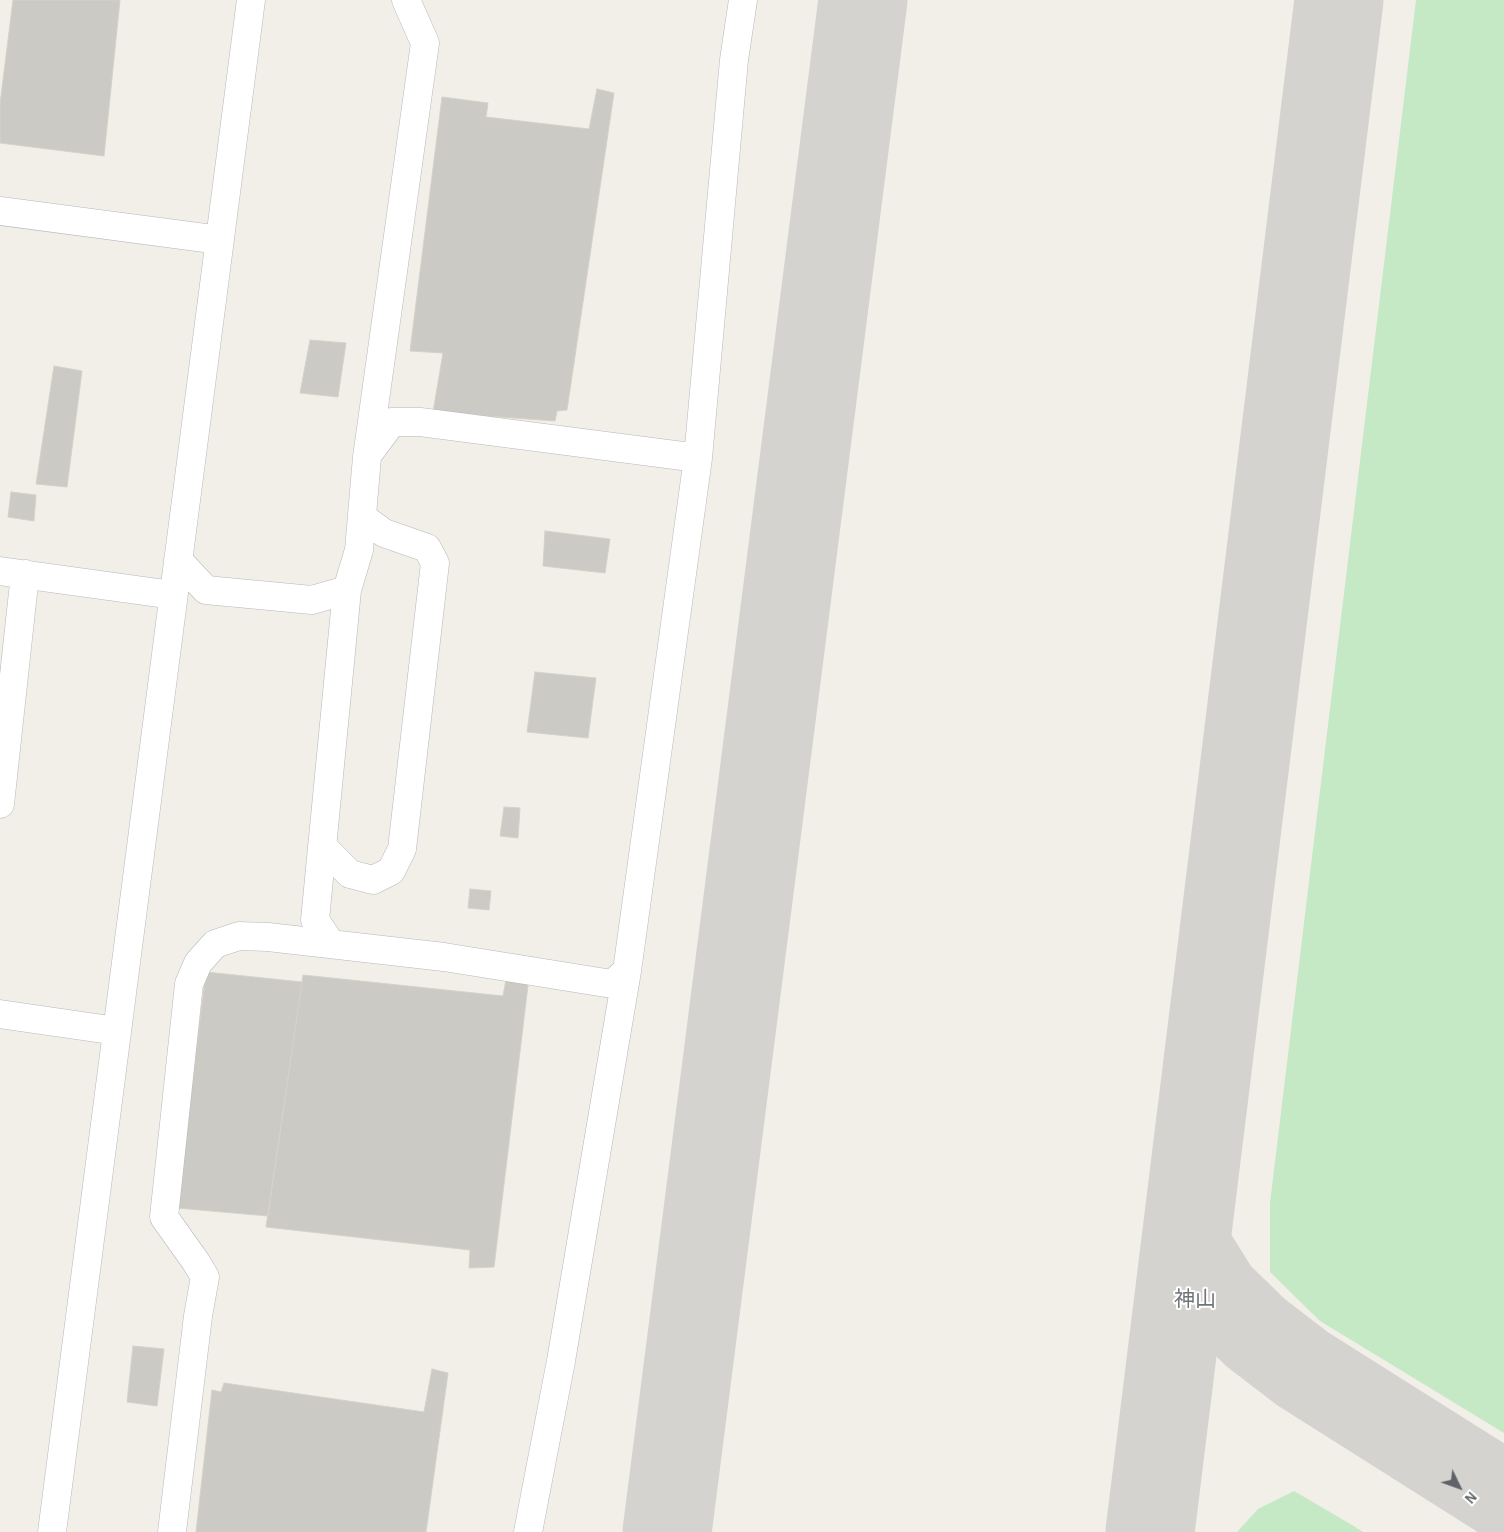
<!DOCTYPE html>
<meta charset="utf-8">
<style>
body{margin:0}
#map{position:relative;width:1504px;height:1532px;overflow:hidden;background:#f1efe8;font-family:"Alegreya Sans",sans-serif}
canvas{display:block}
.north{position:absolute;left:1434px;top:1462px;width:50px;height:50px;-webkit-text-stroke:4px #fff;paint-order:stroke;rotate:132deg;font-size:14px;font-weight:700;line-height:20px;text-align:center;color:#5f6368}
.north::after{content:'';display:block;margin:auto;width:18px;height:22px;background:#5f6368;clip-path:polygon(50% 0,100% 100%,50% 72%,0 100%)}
</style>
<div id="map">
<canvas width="1504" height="1532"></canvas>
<div class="north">N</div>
</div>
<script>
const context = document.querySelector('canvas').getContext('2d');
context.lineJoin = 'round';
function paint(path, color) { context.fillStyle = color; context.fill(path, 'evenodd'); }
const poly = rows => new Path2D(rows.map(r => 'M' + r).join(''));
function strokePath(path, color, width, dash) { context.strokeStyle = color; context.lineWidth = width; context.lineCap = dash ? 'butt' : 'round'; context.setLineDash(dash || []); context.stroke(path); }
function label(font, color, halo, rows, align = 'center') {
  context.font = font + ' "Alegreya Sans","Noto Sans JP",sans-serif'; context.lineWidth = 4; context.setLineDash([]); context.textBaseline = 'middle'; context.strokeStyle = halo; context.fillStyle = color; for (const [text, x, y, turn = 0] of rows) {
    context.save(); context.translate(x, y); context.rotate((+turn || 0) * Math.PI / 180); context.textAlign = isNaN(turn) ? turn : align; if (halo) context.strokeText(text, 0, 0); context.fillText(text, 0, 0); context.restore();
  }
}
paint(poly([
 [1416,0,1504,0,1504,1433,1320,1321,1270,1272,1270,1203],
 [1294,1491,1352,1525,1363,1532,1237,1532,1258,1509]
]), '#c5e8c5');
strokePath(poly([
 [1186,1246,1216,1294,1256,1333,1303,1369,1504,1496],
 [667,1532,863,0],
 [1150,1532,1339,0]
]), '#d4d3d0', 89);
const building = poly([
 [13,0,120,0,104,156,0,143,0,104,13,0],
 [597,89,614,93,567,410,557,411,555,421,433,412,443,353,410,351,442,97,488,103,486,117,589,129,597,89],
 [310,340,346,343,338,397,300,393,310,340],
 [54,366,82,371,67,487,36,484,54,366],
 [11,492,36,495,34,521,8,517,11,492],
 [545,531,610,539,605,573,543,566,545,531],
 [535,672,596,678,588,738,527,732,535,672],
 [504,807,520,808,518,838,500,836,504,807],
 [470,889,491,891,489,910,468,908,470,889],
 [206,972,302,982,268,1216,177,1208,206,972],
 [507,974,529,977,494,1267,469,1268,470,1250,266,1227,303,975,503,996,507,974],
 [133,1346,164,1349,157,1406,127,1402,133,1346],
 [432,1369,448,1373,426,1532,196,1532,212,1390,221,1392,224,1383,424,1412,432,1369]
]);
paint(building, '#cccac5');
strokePath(building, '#d6d1c6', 1);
const minor = poly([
 [0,211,220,240],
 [369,453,392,422,420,422,698,458],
 [178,560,206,590,312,600,347,590],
 [0,571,173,595],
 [0,804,25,574],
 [322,846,350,874,373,880,391,871,402,849,435,563,427,548,384,533,362,517],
 [331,944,315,920,347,590,359,550,367,457,425,43,406,0],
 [0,1014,117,1031],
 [52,1532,251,0],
 [172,1532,198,1316,205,1277,196,1262,164,1217,189,984,198,963,215,944,239,936,268,937,444,957,612,984,627,971],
 [528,1532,561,1361,627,971,698,458,734,60,743,0]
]);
strokePath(minor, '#b5b8bc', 29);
strokePath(minor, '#fff', 28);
label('21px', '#70757a', '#fff', [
 ["神山",1195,1300]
]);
</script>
